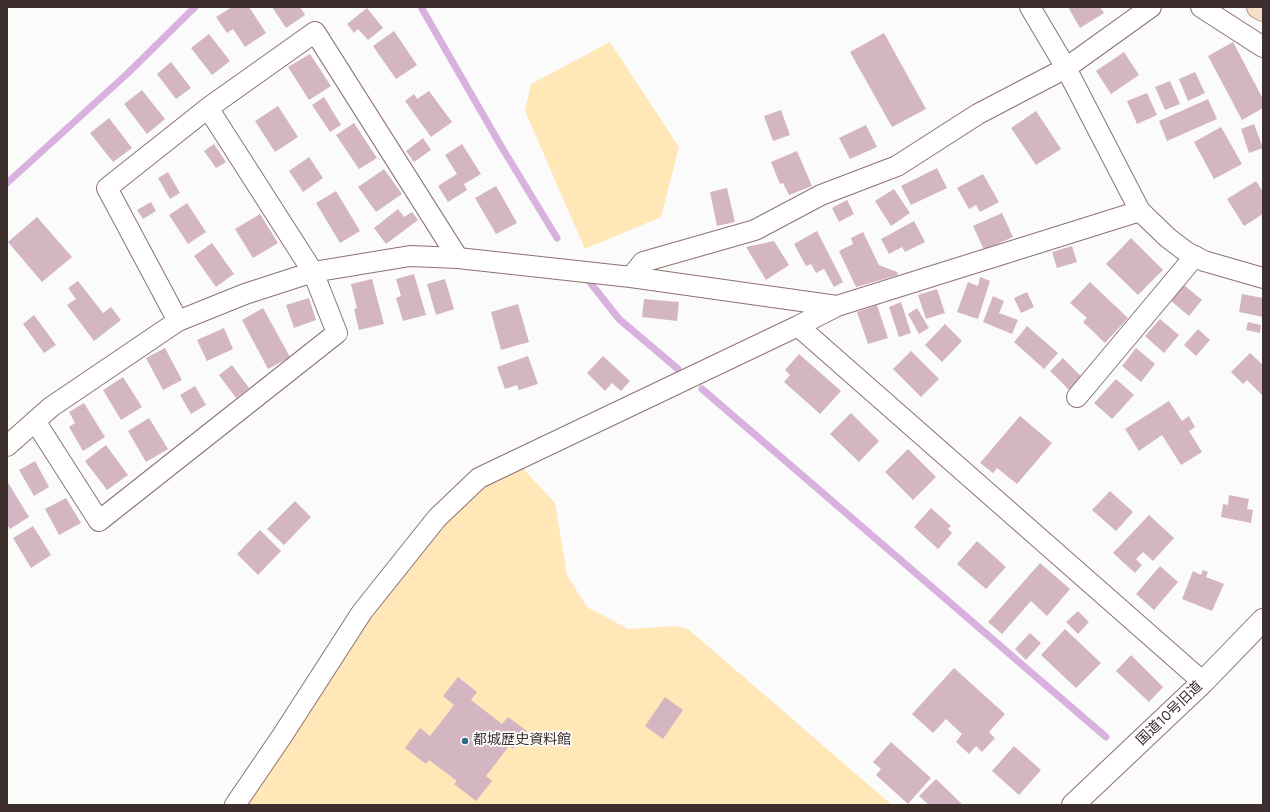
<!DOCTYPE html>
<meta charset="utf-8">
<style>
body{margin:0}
#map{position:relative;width:1270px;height:812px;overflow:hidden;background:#fbfbfb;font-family:Jost,sans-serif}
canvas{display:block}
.frame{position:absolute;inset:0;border:8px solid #3b2e2d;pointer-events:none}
</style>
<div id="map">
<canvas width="1270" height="812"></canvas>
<div class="frame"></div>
</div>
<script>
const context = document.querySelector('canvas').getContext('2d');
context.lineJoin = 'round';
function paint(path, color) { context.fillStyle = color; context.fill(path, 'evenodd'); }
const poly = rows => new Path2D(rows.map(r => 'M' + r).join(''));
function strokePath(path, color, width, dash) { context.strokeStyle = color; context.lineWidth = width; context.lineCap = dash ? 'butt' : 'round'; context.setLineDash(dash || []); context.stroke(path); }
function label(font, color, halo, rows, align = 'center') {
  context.font = font + ' Jost,"Noto Sans JP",sans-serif'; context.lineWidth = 3.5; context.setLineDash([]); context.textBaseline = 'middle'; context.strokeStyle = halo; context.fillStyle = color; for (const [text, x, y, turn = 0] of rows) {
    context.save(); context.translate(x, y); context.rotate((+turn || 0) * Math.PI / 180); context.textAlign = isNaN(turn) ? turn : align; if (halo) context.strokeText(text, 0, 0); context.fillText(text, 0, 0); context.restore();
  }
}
paint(poly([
 [610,42,679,147,661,217,585,249,525,111,531,84],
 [515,460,555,503,567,575,587,607,628,629,675,626,688,629,892,805,235,805,437,518]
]), '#ffe7b7');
strokePath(poly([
 [421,7,501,146,557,238],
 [7,183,128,73,195,7],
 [585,276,619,319,678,369],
 [702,389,1106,737]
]), '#d8b1de', 7);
paint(poly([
 [232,7,249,7,266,33,245,47,233,29,227,33,216,17],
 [272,7,300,7,305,15,286,28],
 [1072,7,1100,7,1104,13,1080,28,1069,9],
 [367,8,383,28,368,40,358,29,354,33,347,24],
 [394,31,417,65,396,79,373,46],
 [884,33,926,109,892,127,850,52],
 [209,34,230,61,212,75,191,48],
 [1233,42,1263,99,1263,108,1242,120,1208,56],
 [1124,52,1139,75,1111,94,1096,71],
 [310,54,331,86,309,100,288,67],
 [171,62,191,88,176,99,157,74],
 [1195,72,1205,93,1188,101,1179,79],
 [1170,81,1180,104,1165,110,1155,87],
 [142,90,165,119,147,134,124,104],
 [429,91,452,122,431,137,405,101,414,94,417,99],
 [1147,93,1157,115,1137,124,1127,101],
 [324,97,341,125,330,132,312,105],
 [1208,99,1217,119,1167,141,1159,121],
 [278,106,298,137,275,152,255,121],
 [781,110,790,135,773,141,764,116],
 [1036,111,1061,149,1036,165,1011,128],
 [109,118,132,148,113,162,90,133],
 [354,123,377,158,359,169,336,135],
 [1254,124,1263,148,1249,153,1241,129],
 [866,125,877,147,850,159,839,138],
 [1221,127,1242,164,1214,179,1194,142],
 [423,138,431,150,414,162,406,151],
 [214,144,226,162,216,168,204,151],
 [462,144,481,174,464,184,467,190,448,202,438,186,457,174,445,155],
 [797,151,812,186,789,195,783,183,780,184,771,162],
 [309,157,323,178,303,192,289,171],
 [937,168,947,188,911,205,901,186],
 [384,169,402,194,376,212,358,187],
 [168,172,180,193,170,199,158,178],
 [983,174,999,202,980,212,976,205,969,209,957,188],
 [1256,181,1263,192,1263,214,1244,226,1227,199],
 [496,186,517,223,496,234,475,198],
 [727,188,735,222,717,226,710,192],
 [894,189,910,213,891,226,875,201],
 [336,191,360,231,340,243,316,203],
 [847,200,854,214,839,222,832,208],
 [151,202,156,211,143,219,137,210],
 [187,203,206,232,188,244,169,215],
 [398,209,404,217,412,212,418,220,386,244,374,228],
 [1002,213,1013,237,984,250,973,226],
 [260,214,278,243,253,258,235,229],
 [37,217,72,257,42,282,8,242],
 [914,221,925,242,905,252,902,247,889,254,881,239],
 [817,231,843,282,834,287,824,269,816,273,811,264,806,266,794,244],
 [863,232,879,265,897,272,898,275,856,287,839,251,853,244,851,238],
 [1131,238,1163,270,1138,295,1106,264],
 [774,241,789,265,766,280,746,247],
 [212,243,234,274,216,287,194,256],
 [1072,246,1077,262,1057,268,1052,252],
 [414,274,426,315,403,321,396,298,401,296,396,279],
 [980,277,990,281,978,319,957,312,968,282,978,286],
 [372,279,384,324,359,330,354,309,357,308,351,284],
 [445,279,454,309,436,315,427,284],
 [78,281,103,313,111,307,121,320,94,341,67,305,76,299,68,288],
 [1090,282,1128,318,1105,343,1083,322,1087,318,1070,303],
 [1184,285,1202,300,1189,316,1171,301],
 [937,289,945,313,926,319,918,295],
 [1027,292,1034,307,1021,313,1014,298],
 [1242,294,1263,298,1263,317,1239,312],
 [993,296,1004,301,999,313,1018,320,1012,334,983,322],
 [309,298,316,320,294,328,286,305],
 [644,299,679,302,677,321,642,317],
 [901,302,911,333,899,337,889,307],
 [518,304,529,342,501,350,491,312],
 [877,305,888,338,868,344,857,312],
 [263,308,290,357,268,369,242,320],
 [917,308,929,328,919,334,908,314],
 [34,315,56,345,44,353,23,324],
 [1160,319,1179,335,1164,353,1145,336],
 [1248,322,1261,325,1260,333,1246,330],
 [945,324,962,341,942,362,925,345],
 [1027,326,1058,353,1044,369,1014,342],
 [224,328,233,349,207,361,197,340],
 [1198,329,1210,340,1196,356,1184,345],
 [165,348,182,380,163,390,146,358],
 [1136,348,1155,364,1141,382,1122,366],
 [911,351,939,379,921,397,893,369],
 [1250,353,1263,365,1263,396,1247,380,1243,384,1231,372],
 [799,354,841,391,820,414,784,382,790,375,785,370],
 [528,356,538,384,519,390,517,385,505,389,497,367],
 [603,356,630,381,621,391,612,383,605,391,587,373],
 [1063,358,1083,378,1070,391,1050,371],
 [232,365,249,388,236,398,219,375],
 [123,377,142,407,121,420,103,390],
 [1116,379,1134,395,1112,419,1094,403],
 [195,386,206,405,191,414,180,395],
 [1169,401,1182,421,1189,416,1195,427,1189,431,1202,452,1181,465,1162,435,1139,451,1125,429],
 [84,403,105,437,83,451,69,427,75,423,69,412],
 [851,413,879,441,859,462,830,434],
 [1020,416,1052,443,1017,484,997,468,993,473,980,463],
 [149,418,168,449,146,462,128,431],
 [106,445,128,475,107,490,85,461],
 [908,449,936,477,913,500,885,472],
 [35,461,49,487,34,496,19,470],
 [7,481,29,517,10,529,7,524],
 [1110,491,1133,512,1116,531,1092,510],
 [1229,495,1249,499,1247,509,1253,510,1251,523,1221,517,1223,504,1228,505],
 [66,498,81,523,59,535,45,509],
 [295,501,311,517,284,545,267,529],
 [931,508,951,526,948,529,952,533,938,549,914,527],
 [1149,515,1174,538,1153,561,1143,552,1136,559,1142,565,1135,573,1113,553],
 [33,526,51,555,31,568,13,538],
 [260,530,281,551,258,575,237,554],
 [977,541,1006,567,986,589,957,564],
 [1040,563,1070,589,1047,616,1031,601,1002,634,988,622],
 [1160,566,1178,582,1154,610,1136,594],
 [1203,570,1208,572,1206,577,1224,584,1212,611,1182,599,1193,571,1201,575],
 [1078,611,1089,622,1078,634,1066,622],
 [1065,629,1101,663,1076,688,1041,655],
 [1030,633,1041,643,1026,660,1015,649],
 [1131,655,1163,687,1149,702,1116,671],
 [954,668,1005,714,989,732,995,738,982,752,976,746,969,754,956,742,962,734,946,719,933,733,912,714],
 [458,677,477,692,471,700,502,724,508,717,527,731,513,749,509,746,486,776,492,781,476,801,454,784,457,781,429,760,426,764,405,748,420,728,430,736,454,705,443,696],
 [665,697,683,710,663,739,645,726],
 [891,742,931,778,908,804,876,775,881,769,873,762],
 [1014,746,1041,770,1019,795,992,771],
 [936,779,962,804,961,805,929,805,919,796]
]), '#d4b6c2');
const minor = poly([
 [1030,7,1066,68,1140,211,1168,238,1188,253,1204,261,1263,278],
 [1201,7,1263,47],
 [631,277,643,262,755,230,821,195,897,166,978,114,1066,68,1151,7],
 [178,321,107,188,208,108],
 [798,326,1203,682],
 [1077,397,1195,256],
 [35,421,99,521,337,333,313,272,208,108,315,32,458,258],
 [7,446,51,407,178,321,245,294,313,272,410,256,458,258,631,277,837,306],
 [235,805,282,736,362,612,437,518,479,478,798,326,837,306,1140,211]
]);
const tertiary = poly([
 [1073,805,1203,682,1263,620]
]);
const primary = poly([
 [1258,7,1263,10]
]);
strokePath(minor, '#8f716f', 22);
strokePath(tertiary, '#8f716f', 24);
strokePath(primary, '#b5927e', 24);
strokePath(minor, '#fff', 20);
strokePath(tertiary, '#fff', 22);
strokePath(primary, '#fadecc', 22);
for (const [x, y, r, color] of [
 [465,741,4,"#316a84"]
]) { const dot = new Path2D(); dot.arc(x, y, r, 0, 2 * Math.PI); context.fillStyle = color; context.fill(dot); strokePath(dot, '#fff', 1.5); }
label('14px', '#3b2e2d', '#fff', [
 ["国道10号旧道",1170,714,-44]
]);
label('14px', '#3b2e2d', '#fff', [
 ["都城歴史資料館",473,741]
], 'left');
</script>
